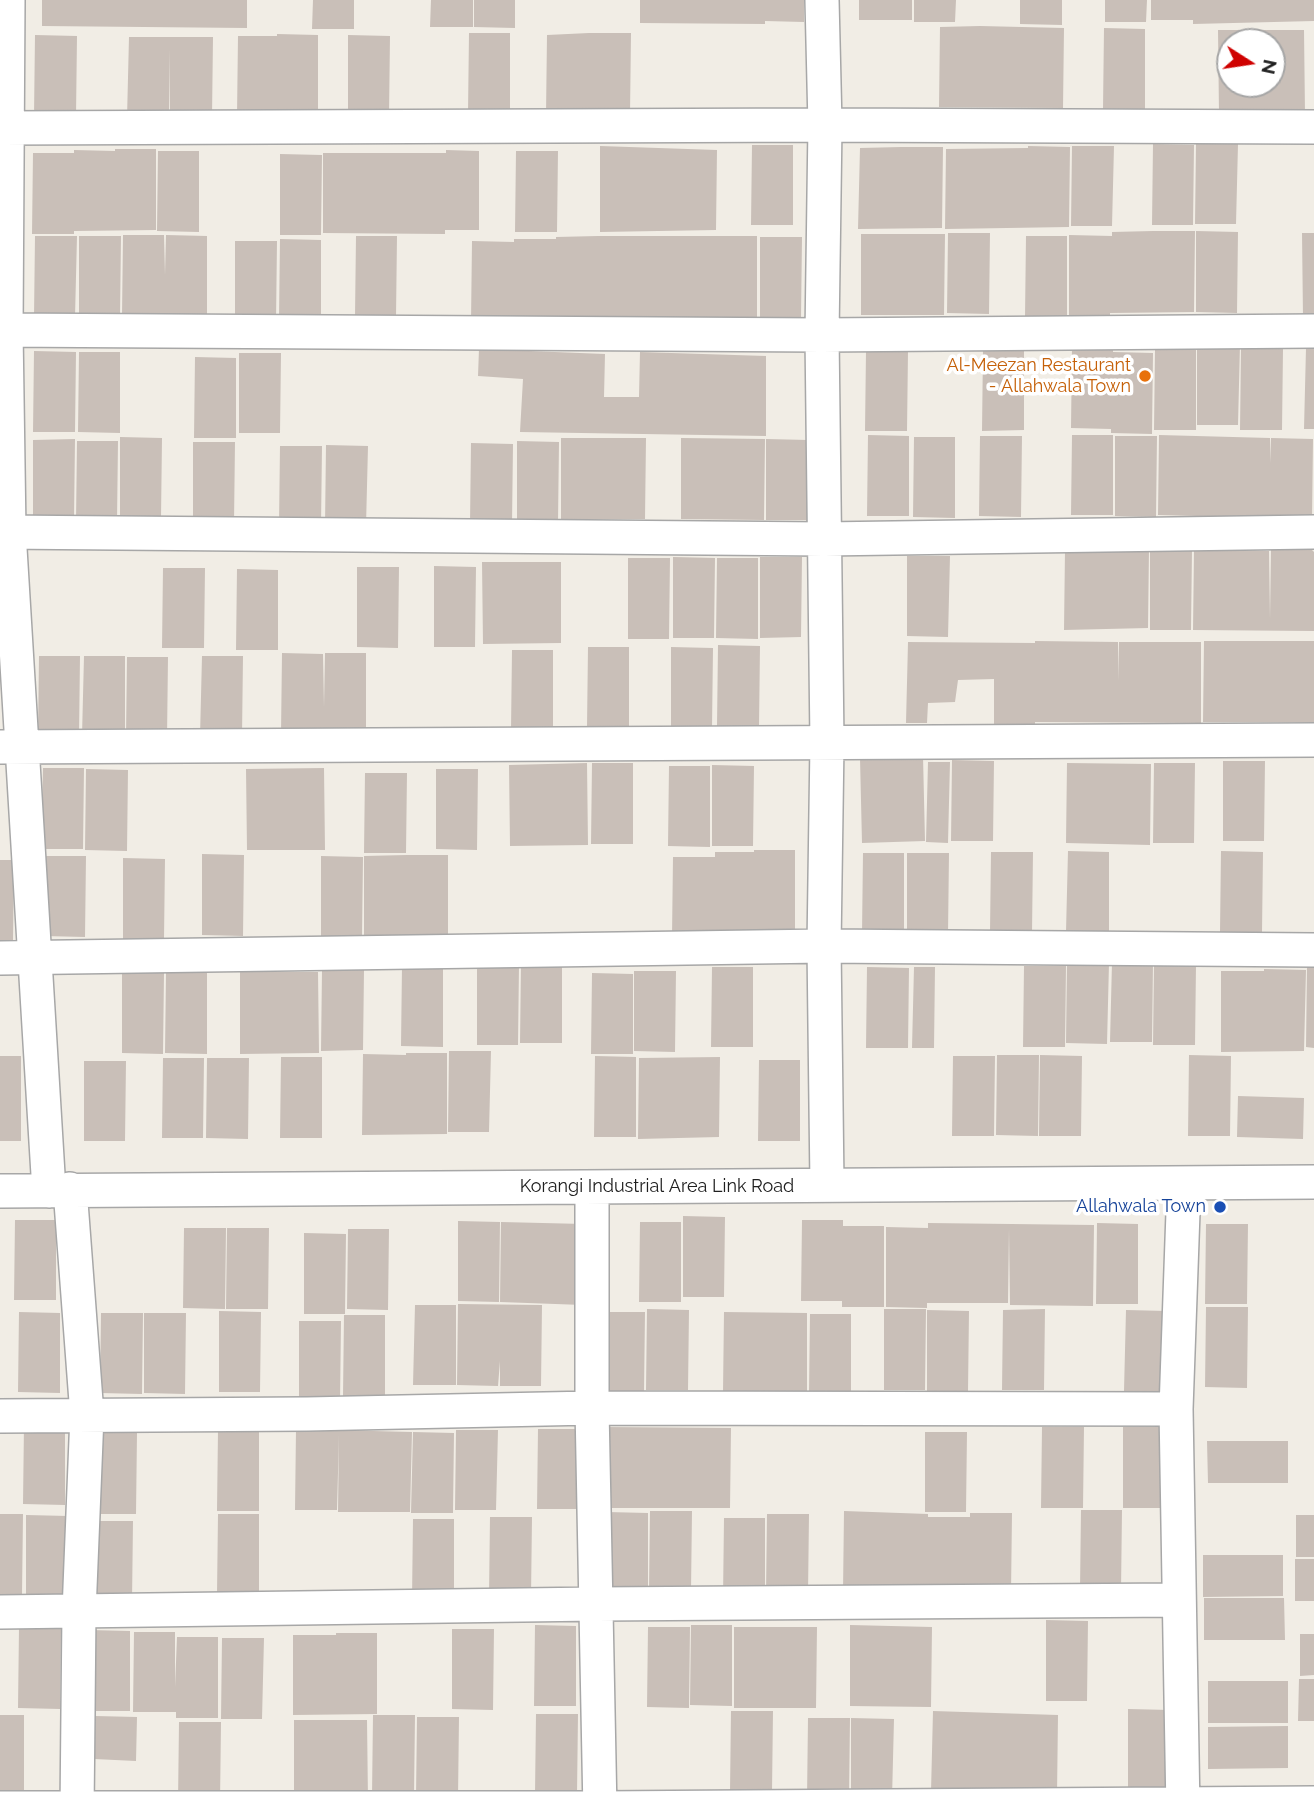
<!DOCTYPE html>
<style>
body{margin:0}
#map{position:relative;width:1314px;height:1811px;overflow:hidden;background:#f1ede5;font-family:Raleway,sans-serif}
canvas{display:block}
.north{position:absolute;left:1216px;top:28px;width:70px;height:70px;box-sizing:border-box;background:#fff;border:2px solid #a6a6a6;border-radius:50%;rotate:102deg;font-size:19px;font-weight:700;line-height:28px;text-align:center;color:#202020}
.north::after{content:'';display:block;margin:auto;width:24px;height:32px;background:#cf0100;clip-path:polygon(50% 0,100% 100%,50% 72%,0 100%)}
</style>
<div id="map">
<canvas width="1314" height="1811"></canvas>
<div class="north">N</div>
</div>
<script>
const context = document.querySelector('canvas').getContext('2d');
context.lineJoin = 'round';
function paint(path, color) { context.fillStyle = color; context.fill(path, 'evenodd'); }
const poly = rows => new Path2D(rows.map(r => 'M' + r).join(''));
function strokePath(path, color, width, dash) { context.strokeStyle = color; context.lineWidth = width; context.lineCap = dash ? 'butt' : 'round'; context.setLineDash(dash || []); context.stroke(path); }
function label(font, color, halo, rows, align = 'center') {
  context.font = font + ' Raleway,sans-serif'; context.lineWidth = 7; context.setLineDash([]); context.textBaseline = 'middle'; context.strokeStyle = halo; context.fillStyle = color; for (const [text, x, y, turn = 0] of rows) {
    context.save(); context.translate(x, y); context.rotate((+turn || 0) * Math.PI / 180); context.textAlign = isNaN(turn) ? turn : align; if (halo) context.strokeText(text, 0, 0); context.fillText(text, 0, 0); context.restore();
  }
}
paint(poly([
 [42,0,247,0,247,28,42,26],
 [313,0,354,0,354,29,312,29],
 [431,0,473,0,473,27,430,27],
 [474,0,515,0,515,28,474,27],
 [640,0,804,0,804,22,765,21,765,24,640,23],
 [859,0,912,0,912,20,859,20],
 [914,0,956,0,955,22,914,22],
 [1020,0,1062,0,1062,25,1020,24],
 [1105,0,1147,0,1146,22,1105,22],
 [1151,0,1314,0,1314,21,1193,24,1193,20,1151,20],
 [980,26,1064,28,1063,108,939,107,940,27],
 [1104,28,1145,29,1145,109,1103,109],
 [1218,30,1304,30,1305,114,1219,114],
 [1230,42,1272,42,1272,84,1230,84],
 [469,33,510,33,510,114,468,113],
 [589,33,631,33,630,114,546,115,547,35],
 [277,34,318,35,318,116,237,116,238,36,277,36],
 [35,35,77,36,76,116,34,116],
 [348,35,390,36,389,116,348,116],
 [129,37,213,37,212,117,170,117,170,49,169,119,127,118],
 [1153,144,1194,145,1193,225,1152,225],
 [1196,144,1238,144,1236,224,1195,224],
 [752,145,793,145,793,225,751,225],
 [600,146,717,150,716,230,600,232],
 [1028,146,1070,147,1069,227,945,229,946,149,1028,148],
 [1072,146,1114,146,1112,226,1071,226],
 [901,147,943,147,942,228,858,229,860,148],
 [115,149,156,149,156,230,74,231,74,234,32,234,33,153,74,153,74,150,115,151],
 [446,150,479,151,479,230,445,230,445,234,323,233,323,153,446,153],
 [158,151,199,151,199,232,157,231],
 [516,151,558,151,557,232,515,232],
 [280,154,322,155,321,235,280,235],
 [1153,231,1195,231,1194,312,1110,313,1110,316,1069,316,1069,235,1112,236,1112,232],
 [1196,231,1238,232,1237,313,1196,312],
 [948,233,990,233,989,314,947,313],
 [1302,233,1314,233,1314,318,1303,318],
 [861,234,945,234,944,315,861,315],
 [123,235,164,235,165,275,166,235,207,236,207,316,122,316],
 [35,236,77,236,75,317,34,317],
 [79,236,121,236,120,317,79,316],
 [356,236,397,236,396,317,355,316],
 [598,236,757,236,757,317,597,317,471,322,472,241,514,242,514,239,556,239,556,237],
 [1026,236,1067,236,1067,317,1025,317],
 [760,237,802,237,801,318,760,318],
 [280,239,321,240,321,321,279,320],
 [235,241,277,241,276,322,235,321],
 [1197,344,1240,344,1238,425,1197,425],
 [1072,347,1113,348,1113,352,1153,353,1152,434,1111,433,1111,429,1071,428],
 [1306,348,1314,348,1314,429,1304,429],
 [479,349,605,354,604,397,639,397,640,352,766,356,766,436,520,432,523,379,478,376],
 [1155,349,1196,350,1196,430,1154,430],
 [1241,349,1283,349,1282,430,1240,430],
 [983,350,1024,350,1024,430,982,431],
 [34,351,76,352,75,432,33,432],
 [866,351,908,351,907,431,865,431],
 [79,352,120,352,120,433,78,432],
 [239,353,281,353,280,433,239,433],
 [195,357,236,358,236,438,194,438],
 [868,435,909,436,909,516,867,516],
 [1072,435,1113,435,1113,515,1071,515],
 [1159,435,1270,438,1270,463,1271,438,1313,439,1312,519,1158,515],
 [980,436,1022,436,1021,517,979,516],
 [1115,436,1157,436,1156,517,1115,516],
 [120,437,162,438,161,518,120,518],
 [914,437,955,437,955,518,913,517],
 [561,438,646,438,645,519,561,519],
 [681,438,765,439,764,520,681,519],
 [75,439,74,520,33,520,33,440],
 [766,439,808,440,807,520,766,520],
 [77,441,118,441,117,522,76,522],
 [517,441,559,442,558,522,517,522],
 [193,442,235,442,234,523,193,523],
 [471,443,513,444,512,524,470,524],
 [326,445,368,446,366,526,325,526],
 [280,446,322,446,321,526,279,526],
 [1149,548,1148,628,1064,630,1065,550],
 [1150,549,1192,549,1191,630,1150,630],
 [1271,549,1312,550,1314,552,1314,631,1193,630,1194,550,1269,551,1270,619],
 [907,556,950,556,948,637,907,636],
 [673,557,715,558,714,638,673,638],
 [760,557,802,557,801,637,760,638],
 [628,558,670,558,669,639,628,639],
 [717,558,758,558,758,639,716,638],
 [482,562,561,562,561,643,483,644],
 [434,566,476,567,475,647,434,647],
 [357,567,399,567,398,648,357,647],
 [163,568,205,568,204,648,162,648],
 [237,569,278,570,278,650,236,650],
 [1035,641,1118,642,1119,681,1119,642,1201,642,1201,723,1035,722,1035,724,994,724,994,679,958,680,955,702,928,703,927,723,906,723,908,642,1035,643],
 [1204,641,1314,641,1314,722,1203,722],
 [718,645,760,646,759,727,717,726],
 [588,647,629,647,629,728,587,727],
 [671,647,713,648,712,728,671,728],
 [512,650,553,650,553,730,511,730],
 [282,653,323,654,324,707,325,653,366,653,366,734,281,734],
 [39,656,80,656,79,737,38,737],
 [84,656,125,656,125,737,82,736],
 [202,656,243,656,242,736,200,737],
 [127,657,168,657,167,738,126,737],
 [923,756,925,841,862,843,860,758],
 [952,760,994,761,993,841,951,841],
 [1223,761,1265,761,1264,841,1223,841],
 [928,762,950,762,948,843,926,842],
 [587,763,588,845,510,846,509,765],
 [592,763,633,763,633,844,591,844],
 [1067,763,1151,764,1150,845,1066,843],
 [1154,763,1195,763,1194,843,1153,843],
 [712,765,754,766,753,846,712,846],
 [669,766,710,766,710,847,668,846],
 [43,768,84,768,83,849,41,849],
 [324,768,325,850,247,850,246,769],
 [86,769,128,770,127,851,85,850],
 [436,769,478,769,477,850,436,849],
 [365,773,407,773,406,853,364,853],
 [754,850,795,850,795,931,756,930,756,932,672,937,673,857,715,857,715,852,754,852],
 [1068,851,1109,852,1109,932,1066,932],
 [1221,851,1263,852,1262,932,1220,932],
 [991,852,1033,852,1032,933,990,932],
 [863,853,904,853,904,934,862,934],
 [907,853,949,853,948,934,907,934],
 [202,854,244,855,243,936,202,935],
 [407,855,448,855,448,936,364,937,364,856],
 [44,856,86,856,85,937,44,936],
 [321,856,363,857,362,937,321,937],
 [123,858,165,859,164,939,123,939],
 [0,860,14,860,13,940,0,940],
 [521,962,562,963,562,1043,520,1043],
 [1112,962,1153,962,1152,1042,1110,1042],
 [1067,963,1109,963,1107,1044,1066,1043],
 [477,964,519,965,518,1045,477,1045],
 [1154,964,1196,965,1195,1045,1153,1045],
 [402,966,443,966,443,1047,401,1046],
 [1024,966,1066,966,1065,1047,1023,1047],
 [712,967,753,967,753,1047,711,1047],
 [867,967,909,968,908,1048,866,1048],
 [914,967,935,967,934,1048,912,1048],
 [1307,967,1314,967,1314,1048,1306,1047],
 [1264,969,1306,970,1304,1051,1221,1052,1221,971,1264,971],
 [322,970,364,970,363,1050,321,1051],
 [634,971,676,971,675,1052,634,1051],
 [240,972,318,972,319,1053,240,1054],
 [122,973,164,973,163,1054,122,1053],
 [166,973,207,973,207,1054,165,1053],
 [592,973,633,974,633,1054,591,1054],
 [449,1051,491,1051,489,1132,448,1132],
 [406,1053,447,1053,447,1134,362,1135,363,1054,406,1055],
 [997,1055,1039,1055,1038,1136,996,1135],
 [1040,1055,1082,1056,1081,1136,1039,1136],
 [1189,1055,1231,1056,1230,1136,1188,1136],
 [0,1056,21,1056,21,1141,0,1141],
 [595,1056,636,1057,636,1137,594,1137],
 [953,1056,995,1056,994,1136,952,1136],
 [281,1057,322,1057,322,1138,280,1138],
 [720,1057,719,1137,638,1139,639,1058],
 [163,1058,204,1058,203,1138,162,1138],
 [207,1058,249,1058,248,1139,206,1138],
 [759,1060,800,1060,800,1141,758,1141],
 [84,1061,126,1061,125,1141,84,1141],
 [1238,1096,1304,1098,1303,1139,1237,1137],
 [683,1216,725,1217,724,1297,683,1297],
 [15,1220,56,1220,56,1300,14,1300],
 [802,1220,843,1220,843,1226,884,1226,884,1307,842,1307,842,1301,801,1301],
 [458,1221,500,1222,499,1302,458,1301],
 [501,1222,584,1224,583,1305,500,1302],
 [640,1222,681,1222,681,1302,639,1302],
 [928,1223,1094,1225,1093,1306,1010,1305,1009,1229,1008,1303,927,1303,927,1308,886,1307,886,1227,928,1228],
 [1097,1223,1138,1224,1138,1304,1096,1304],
 [1206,1224,1248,1224,1247,1304,1205,1304],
 [184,1228,226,1228,225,1309,183,1308],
 [227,1228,269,1228,268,1309,226,1309],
 [348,1229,389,1229,388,1310,347,1309],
 [304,1233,346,1234,345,1314,304,1314],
 [458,1304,542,1305,541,1386,500,1386,500,1361,498,1386,457,1385],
 [415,1305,456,1305,456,1385,413,1385],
 [1206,1307,1248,1307,1247,1388,1205,1387],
 [647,1309,689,1310,688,1390,646,1390],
 [884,1309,926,1309,925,1390,884,1390],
 [1045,1309,1044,1390,1002,1390,1003,1310],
 [927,1310,969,1311,968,1391,927,1391],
 [1126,1310,1167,1311,1167,1391,1124,1391],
 [219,1311,261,1312,260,1392,219,1392],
 [19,1312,60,1313,60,1393,18,1392],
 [603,1312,645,1312,644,1392,602,1393],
 [724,1312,807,1313,807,1393,723,1392],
 [101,1313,143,1313,142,1394,100,1393],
 [144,1313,186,1313,185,1394,144,1393],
 [810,1314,851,1314,851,1394,809,1394],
 [344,1315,385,1315,385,1396,343,1396],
 [299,1321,341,1321,340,1402,299,1402],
 [24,1424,65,1424,65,1505,23,1504],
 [604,1427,731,1428,730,1508,602,1508],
 [1042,1427,1084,1427,1083,1508,1041,1508],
 [1123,1427,1166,1427,1164,1508,1123,1508],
 [296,1429,412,1432,410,1512,338,1512,339,1435,337,1510,295,1510],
 [538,1429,580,1429,579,1509,537,1509],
 [218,1430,259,1430,259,1511,217,1511],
 [456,1430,498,1430,496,1510,455,1510],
 [413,1432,454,1433,453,1513,411,1513],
 [925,1432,967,1432,966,1512,925,1512],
 [95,1433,137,1433,136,1514,94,1514],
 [1207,1441,1288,1441,1288,1483,1208,1483],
 [1081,1510,1122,1510,1121,1591,1080,1590],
 [650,1511,692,1511,691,1591,649,1591],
 [844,1511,928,1514,928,1517,970,1517,970,1513,1012,1513,1011,1593,843,1592],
 [607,1512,648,1513,648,1594,606,1593],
 [0,1514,23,1514,22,1595,0,1595],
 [218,1514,259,1514,259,1595,217,1594],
 [767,1514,809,1514,808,1594,766,1594],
 [26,1515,68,1516,67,1597,26,1596],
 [1296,1515,1314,1515,1314,1557,1296,1557],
 [490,1517,532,1517,531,1597,489,1597],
 [724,1518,765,1518,765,1599,723,1599],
 [413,1519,454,1519,454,1600,412,1600],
 [91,1521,133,1521,132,1602,90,1602],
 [1203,1555,1283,1555,1283,1596,1203,1597],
 [1295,1559,1314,1559,1314,1601,1295,1601],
 [1204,1598,1284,1598,1285,1640,1204,1640],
 [1046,1620,1088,1621,1087,1701,1046,1701],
 [535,1625,576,1626,576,1706,534,1706],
 [691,1625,732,1625,732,1706,690,1705],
 [850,1625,932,1627,931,1707,850,1706],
 [648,1627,690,1627,689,1708,647,1707],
 [734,1627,817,1627,816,1708,734,1708],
 [19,1628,61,1628,60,1709,18,1708],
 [452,1629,494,1629,493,1710,452,1709],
 [89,1630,130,1631,130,1711,88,1711],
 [134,1632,175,1632,175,1687,177,1637,218,1637,218,1718,176,1718,176,1712,133,1712],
 [336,1633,377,1633,377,1714,293,1715,293,1635,336,1635],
 [1300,1634,1314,1634,1314,1675,1300,1676],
 [222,1638,264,1638,262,1719,221,1719],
 [1299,1679,1314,1679,1314,1721,1298,1721],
 [1208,1681,1288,1681,1288,1723,1208,1723],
 [1128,1709,1170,1710,1169,1791,1128,1790],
 [731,1711,773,1711,772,1792,730,1792],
 [933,1711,1058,1715,1057,1795,931,1792],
 [536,1714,578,1714,577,1794,535,1794],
 [0,1715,24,1715,24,1796,0,1796],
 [373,1715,415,1715,414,1796,372,1796],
 [95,1716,137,1717,136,1761,94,1759],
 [417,1717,459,1717,458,1798,416,1797],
 [808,1718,850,1718,849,1799,807,1799],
 [851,1718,894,1719,892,1799,851,1799],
 [294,1720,367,1720,368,1801,294,1802],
 [179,1722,221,1722,220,1802,178,1803],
 [1288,1726,1288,1768,1208,1769,1208,1727]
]), '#c9bfb8');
const minor = poly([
 [8,0,6,330,9,532,49,1191],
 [822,0,825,125,822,335,827,743,824,946,827,1185],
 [0,128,825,125,1314,127],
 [0,330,822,335,1314,331],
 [0,532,824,539,1314,532],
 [0,747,1314,740],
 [0,958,824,946,1314,950],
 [592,1187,592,1408,600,1811],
 [70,1189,87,1415,79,1612,77,1811],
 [0,1191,1314,1182],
 [0,1416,307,1414,592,1408,1176,1409],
 [0,1612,597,1604,1179,1600],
 [0,1808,600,1808,1314,1803],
 [1183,1811,1176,1409,1184,1184]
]);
strokePath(minor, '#a7a7a7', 36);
strokePath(minor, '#fff', 33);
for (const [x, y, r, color] of [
 [1145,376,7,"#e8710a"],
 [1220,1207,7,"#1a4fb4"]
]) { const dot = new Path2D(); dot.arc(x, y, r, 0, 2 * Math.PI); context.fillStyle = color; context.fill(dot); strokePath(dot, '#fff', 2.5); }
label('18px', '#c56008', '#fff', [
 ["Al-Meezan Restaurant",1131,366],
 ["- Allahwala Town",1131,387]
], 'right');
label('18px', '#202020', '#fff', [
 ["Korangi Industrial Area Link Road",657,1187]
]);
label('18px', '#164399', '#fff', [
 ["Allahwala Town",1206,1207]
], 'right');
</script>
